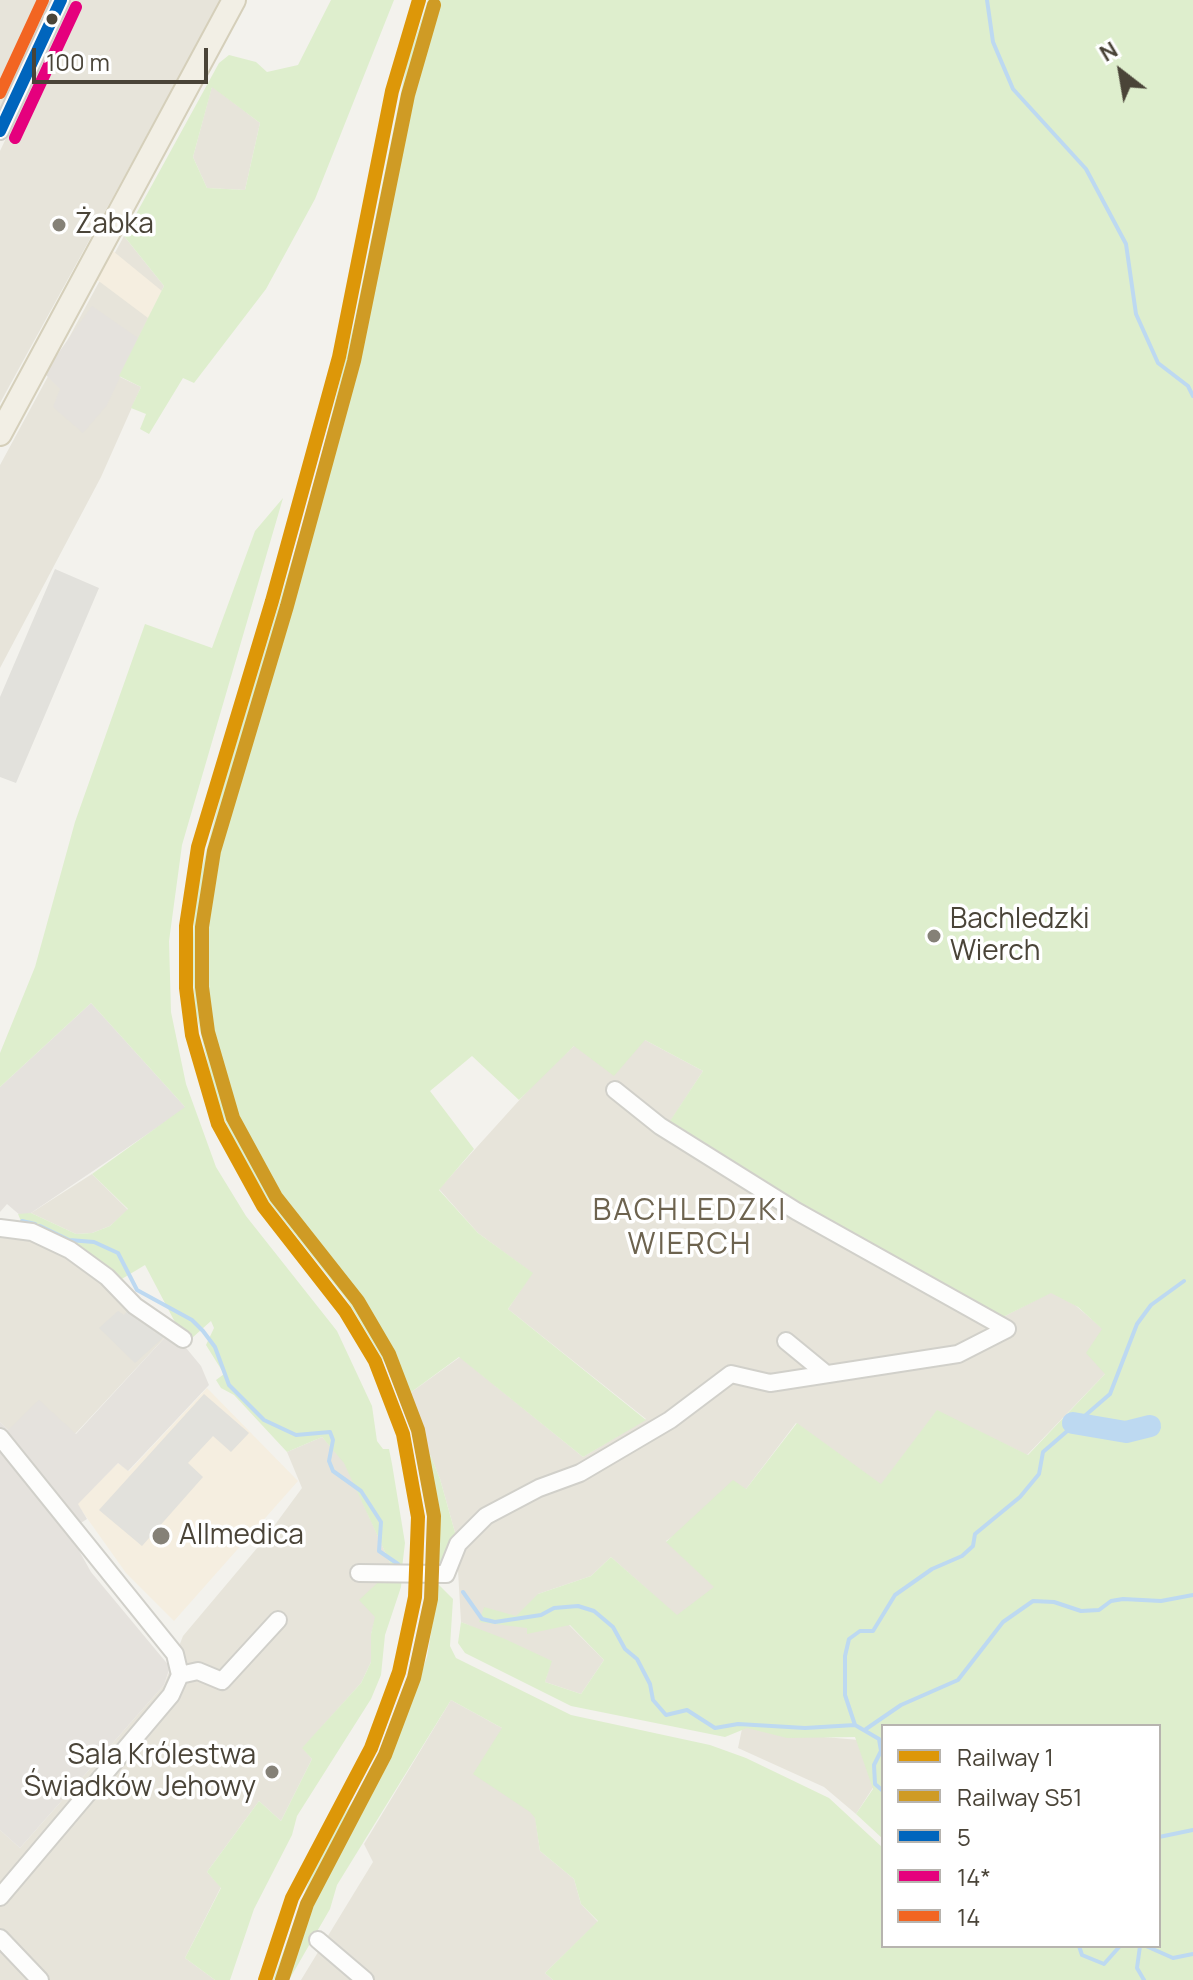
<!DOCTYPE html>
<meta charset="utf-8">
<style>
body{margin:0}
#map{position:relative;width:1193px;height:1980px;overflow:hidden;background:#f3f2ed;font-family:Manrope,sans-serif}
canvas{display:block}
.legend{position:absolute;left:881px;top:1724px;width:280px;height:224px;box-sizing:border-box;background:#fff;border:2px solid #b7b4af;margin:0;padding:10px 14px;list-style:none;font-size:24px;color:#4a4438}
.legend li{display:flex;align-items:center;gap:16px;height:40px}
.legend b{width:40px;border:2px solid #b7b4af}
.north{position:absolute;left:1081px;top:32px;width:80px;height:80px;-webkit-text-stroke:6px #fff;paint-order:stroke;rotate:329deg;font-size:22px;font-weight:700;line-height:32px;text-align:center;color:#4a4438}
.north::after{content:'';display:block;margin:auto;width:28px;height:36px;background:#4a4438;clip-path:polygon(50% 0,100% 100%,50% 72%,0 100%)}
.scale{position:absolute;left:32px;top:48px;width:176px;height:36px;box-sizing:border-box;border:4px solid #4a4438;border-top:0;padding-left:10px;font-size:24px;line-height:28px;white-space:nowrap;color:#4a4438;-webkit-text-stroke:6px #fff;paint-order:stroke}
</style>
<div id="map">
<canvas width="1193" height="1980"></canvas>
<ul class="legend">
<li><b style="height:10px;background:#dd9708"></b>Railway 1</li>
<li><b style="height:10px;background:#cf9b25"></b>Railway S51</li>
<li><b style="height:10px;background:#0065bd"></b>5</li>
<li><b style="height:10px;background:#e5007d"></b>14*</li>
<li><b style="height:10px;background:#f26522"></b>14</li>
</ul>
<div class="north">N</div>
<div class="scale">100 m</div>
</div>
<script>
const context = document.querySelector('canvas').getContext('2d');
context.lineJoin = 'round';
function paint(path, color) { context.fillStyle = color; context.fill(path, 'evenodd'); }
const poly = rows => new Path2D(rows.map(r => 'M' + r).join(''));
function strokePath(path, color, width, dash) { context.strokeStyle = color; context.lineWidth = width; context.lineCap = dash ? 'butt' : 'round'; context.setLineDash(dash || []); context.stroke(path); }
function label(font, color, halo, rows, align = 'center') {
  context.font = font + ' Manrope,sans-serif'; context.lineWidth = 7; context.setLineDash([]); context.textBaseline = 'middle'; context.strokeStyle = halo; context.fillStyle = color; for (const [text, x, y, turn = 0] of rows) {
    context.save(); context.translate(x, y); context.rotate((+turn || 0) * Math.PI / 180); context.textAlign = isNaN(turn) ? turn : align; if (halo) context.strokeText(text, 0, 0); context.fillText(text, 0, 0); context.restore();
  }
}
paint(poly([
 [0,0,55,0,0,112],
 [71,0,221,0,0,403,0,151],
 [212,86,260,123,245,190,207,188,193,157],
 [124,236,164,286,120,377,141,387,101,477,0,668,0,465],
 [645,1040,703,1071,670,1122,796,1200,1003,1317,1051,1292,1075,1305,1103,1329,1106,1373,1027,1455,937,1411,881,1485,796,1423,746,1489,666,1541,715,1587,679,1618,611,1557,591,1576,538,1594,604,1660,581,1694,545,1682,551,1661,461,1622,456,1536,440,1479,406,1396,460,1357,583,1457,646,1419,508,1309,532,1273,478,1233,439,1189,542,1075,574,1046],
 [92,1174,128,1210,110,1226,92,1233,76,1234,31,1213],
 [10,1232,69,1254,168,1334,75,1434,8,1430,0,1422,0,1238],
 [322,1437,344,1461,391,1565,371,1634,371,1662,361,1683,303,1748,312,1759,281,1821,259,1801,207,1872,221,1887,185,1958,215,1980,0,1980,0,1830,20,1848,164,1685,183,1636,263,1541,302,1488,287,1452],
 [451,1700,502,1728,535,1815,540,1851,574,1879,581,1904,598,1922,545,1973,553,1980,301,1980,373,1862,364,1844],
 [744,1719,800,1735,883,1742,883,1772,856,1814,824,1787,738,1748]
]), '#e7e4da');
paint(poly([
 [113,251,162,291,148,318,96,279],
 [207,1388,298,1481,174,1621,126,1573,77,1504,118,1463,129,1471]
]), '#f5eee0');
paint(poly([
 [92,306,138,338,107,405,83,433,53,407,60,389,44,373],
 [91,1003,186,1108,31,1213,21,1216,7,1204,0,1212,0,1087],
 [168,1334,182,1343,201,1366,209,1385,128,1471,118,1463,78,1504,87,1519,68,1531,91,1572,170,1667,164,1685,20,1848,0,1830,0,1422,8,1430,39,1400,76,1434]
]), '#e5e2dd');
paint(poly([
 [331,0,394,0,315,199,266,289,194,383,183,378,149,434,140,429,146,414,131,408,141,387,119,376,164,286,124,236,219,63,229,55,256,62,267,72,298,65],
 [212,87,260,123,245,190,207,188,193,157],
 [428,0,1193,0,1193,1980,553,1980,545,1973,598,1921,581,1904,574,1879,540,1851,535,1818,530,1812,473,1774,502,1728,451,1700,337,1885,330,1909,289,1980,273,1980,313,1870,338,1822,366,1784,404,1719,427,1657,434,1615,433,1579,453,1599,450,1646,456,1658,571,1715,710,1745,746,1758,829,1798,883,1848,883,1946,1159,1946,1159,1726,883,1726,883,1839,856,1814,873,1789,855,1737,787,1738,747,1728,725,1737,571,1706,465,1653,458,1643,461,1622,505,1639,552,1661,545,1682,581,1694,604,1660,570,1625,527,1634,527,1628,479,1622,484,1607,516,1616,538,1594,591,1576,611,1557,677,1615,714,1587,666,1542,733,1480,746,1489,797,1423,881,1484,937,1410,1028,1455,1105,1374,1086,1353,1102,1329,1078,1307,1051,1293,1003,1317,796,1200,670,1121,703,1071,645,1040,614,1076,574,1046,519,1100,472,1056,430,1091,474,1149,439,1190,478,1233,533,1273,508,1309,646,1420,583,1457,459,1357,406,1396,440,1479,456,1536,446,1562,433,1563,434,1542,439,1541,428,1475,386,1365,347,1300,269,1202,233,1140,216,1099,195,1009,192,962,195,895,221,794,313,491,354,323,407,63],
 [283,498,182,845,169,941,171,1012,186,1084,216,1167,246,1216,337,1331,372,1406,377,1441,383,1449,389,1449,392,1464,405,1543,402,1568,391,1565,344,1463,322,1437,287,1452,234,1395,221,1388,216,1380,224,1374,206,1345,214,1328,211,1321,192,1338,177,1326,145,1265,120,1280,23,1226,18,1214,31,1213,76,1234,92,1233,110,1226,128,1209,92,1174,185,1107,91,1003,0,1087,0,1053,35,967,75,822,145,624,212,648,255,531],
 [386,1575,402,1576,401,1587,385,1635,381,1675,371,1699,297,1816,292,1835,254,1909,230,1980,215,1980,185,1958,221,1888,207,1872,259,1801,281,1821,312,1759,302,1748,361,1683,371,1662,371,1634,375,1617,359,1600]
]), '#deeecd');
paint(poly([
 [55,569,99,588,16,783,0,777,0,697],
 [128,1310,155,1328,154,1333,159,1330,166,1335,135,1363,99,1328,118,1311,124,1315],
 [204,1394,249,1433,231,1452,213,1436,188,1463,203,1477,142,1546,99,1510]
]), '#e2e1dc');
strokePath(poly([
 [987,0,993,42,1013,89,1086,169,1126,244,1136,314,1158,363,1188,386,1193,396],
 [22,1221,35,1224],
 [40,1226,69,1240,94,1242,118,1253,137,1290,192,1320,203,1331,215,1347,229,1385,264,1420,296,1435,330,1432,333,1440,329,1461,333,1471,361,1491,381,1522,379,1551,398,1564],
 [463,1592,482,1619,495,1622,541,1615,554,1608,578,1606,594,1611,613,1627,625,1649,637,1659,650,1684,653,1700,666,1715,687,1710,715,1728,738,1724,805,1728,855,1725,879,1739,881,1751,874,1765,875,1784,883,1791],
 [855,1725,845,1695,845,1656,849,1639,860,1631,873,1631,895,1595,932,1569,962,1556,973,1546,975,1534,1020,1497,1039,1474,1043,1452,1110,1394,1137,1324,1151,1305,1184,1281],
 [866,1729,901,1705,958,1680,1003,1622,1033,1601,1054,1602,1081,1611,1099,1610,1111,1601,1123,1599,1161,1601,1193,1595],
 [1159,1837,1193,1830],
 [1079,1946,1082,1955,1104,1964,1120,1946],
 [1140,1946,1137,1968,1144,1980],
 [1146,1946,1173,1958,1193,1954]
]), '#bdd9f1', 4);
strokePath(poly([
 [1073,1423,1126,1432,1150,1426]
]), '#bdd9f1', 22);
const minor = poly([
 [0,131,61,0],
 [615,1090,660,1126,796,1211,1007,1329],
 [0,1228,32,1232,70,1250,107,1277,135,1306,183,1339],
 [786,1341,825,1373],
 [0,1437,175,1654,180,1675,171,1695,0,1897],
 [359,1573,446,1574,458,1544,486,1516,539,1488,580,1473,670,1420,731,1374,770,1383,958,1354,1007,1329],
 [180,1675,198,1671,222,1681,278,1620],
 [0,1938,40,1980],
 [318,1940,365,1980]
]);
const major = poly([
 [0,434,234,0]
]);
strokePath(minor, '#d1d0ca', 20);
strokePath(major, '#d5cfba', 26);
strokePath(minor, '#fdfdfc', 16);
strokePath(major, '#f2efe5', 22);
strokePath(poly([
 [0,131,61,0]
]), '#0065bd', 12);
strokePath(poly([
 [15,138,76,7]
]), '#e5007d', 12);
strokePath(poly([
 [0,93,43,0]
]), '#f26522', 12);
strokePath(poly([
 [265,1980,292,1898,371,1748,399,1672,415,1597,418,1517,403,1434,375,1361,345,1311,263,1206,218,1124,192,1035,186,988,186,926,198,847,272,601,339,357,392,91,419,0]
]), '#dd9708', 14);
strokePath(poly([
 [282,1980,307,1904,385,1755,414,1678,431,1599,434,1516,418,1430,389,1354,358,1301,276,1197,233,1118,208,1032,202,987,202,927,214,851,287,606,354,361,408,95,434,5]
]), '#cf9b25', 14);
for (const [x, y, r, color] of [
 [52,19,7,"#4a4438"],
 [59,225,8,"#858177"],
 [934,936,8,"#858177"],
 [161,1536,10,"#858177"],
 [272,1772,8,"#858177"]
]) { const dot = new Path2D(); dot.arc(x, y, r, 0, 2 * Math.PI); context.fillStyle = color; context.fill(dot); strokePath(dot, '#fff', 3); }
label('28px', '#4a4438', '#fff', [
 ["Żabka",75,225],
 ["Bachledzki",950,920],
 ["Wierch",950,952],
 ["Allmedica",179,1536],
 ["Sala Królestwa",256,1756,"right"],
 ["Świadków Jehowy",256,1788,"right"]
], 'left');
context.letterSpacing = '2px';
label('30px', '#6d634f', '#fff', [
 ["BACHLEDZKI",690,1212],
 ["WIERCH",690,1246]
]);
context.letterSpacing = '0px';
</script>
